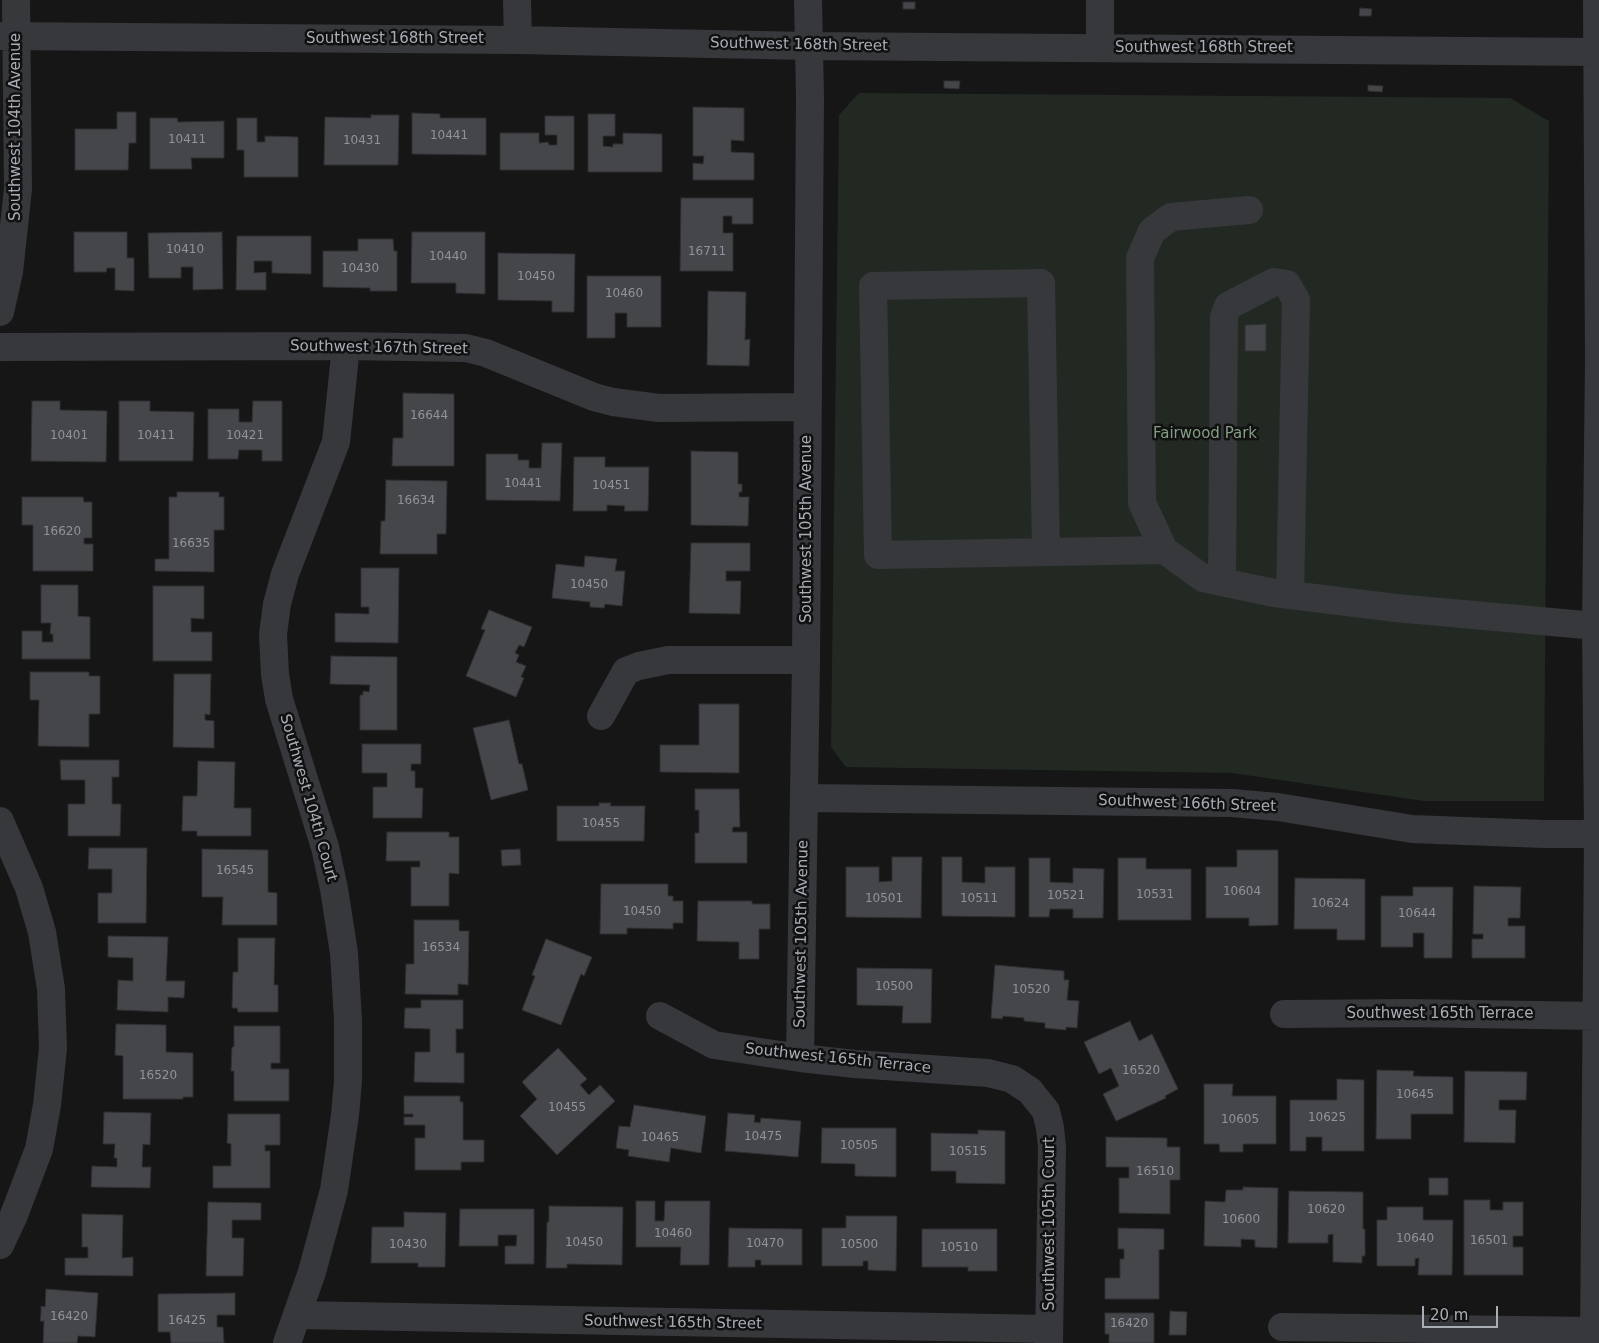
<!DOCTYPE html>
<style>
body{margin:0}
#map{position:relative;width:1599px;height:1343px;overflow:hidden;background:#161617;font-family:"DejaVu Sans",sans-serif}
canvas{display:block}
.scale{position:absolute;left:1422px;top:1306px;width:76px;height:22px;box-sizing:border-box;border:2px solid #a9adb6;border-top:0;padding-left:6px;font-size:15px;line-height:18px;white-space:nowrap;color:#a9adb6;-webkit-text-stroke:4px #111112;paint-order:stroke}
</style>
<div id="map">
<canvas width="1599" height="1343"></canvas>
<div class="scale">20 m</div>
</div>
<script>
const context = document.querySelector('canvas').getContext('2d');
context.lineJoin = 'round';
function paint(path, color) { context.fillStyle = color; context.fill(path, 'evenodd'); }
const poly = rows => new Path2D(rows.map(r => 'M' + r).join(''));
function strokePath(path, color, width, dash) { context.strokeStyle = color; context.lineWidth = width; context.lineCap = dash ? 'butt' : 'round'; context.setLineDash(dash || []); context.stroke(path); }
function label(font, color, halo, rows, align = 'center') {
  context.font = font + ' "DejaVu Sans",sans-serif'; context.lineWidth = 5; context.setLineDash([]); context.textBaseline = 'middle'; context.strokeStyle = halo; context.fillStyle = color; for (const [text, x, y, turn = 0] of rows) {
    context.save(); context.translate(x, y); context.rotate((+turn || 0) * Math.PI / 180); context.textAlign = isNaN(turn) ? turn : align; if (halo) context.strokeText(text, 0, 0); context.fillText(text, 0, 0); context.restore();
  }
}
paint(poly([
 [859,93,1510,98,1549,121,1544,801,1424,801,1232,773,846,767,831,747,839,115]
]), '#222923');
const building = poly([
 [903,2,915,2,915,9,903,9,903,2],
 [1360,8,1372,9,1371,16,1359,16,1360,8],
 [944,81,960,81,959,89,944,88,944,81],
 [1368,85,1383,86,1382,92,1368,91,1368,85],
 [693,107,744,108,744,141,731,140,731,152,754,153,754,180,693,180,693,163,703,164,704,156,693,156,693,107],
 [117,112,136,112,136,143,129,143,128,170,75,170,75,129,117,129,117,112],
 [412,113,440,114,440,118,486,118,486,155,412,154,412,113],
 [588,114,615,114,615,136,603,136,603,146,613,147,613,144,623,144,623,133,662,134,662,172,588,172,588,114],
 [371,115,399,115,398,165,324,165,325,117,371,118,371,115],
 [545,116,574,116,574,170,500,170,500,133,539,133,539,143,548,142,549,145,557,145,557,135,545,135,545,116],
 [150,118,177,118,178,122,224,121,224,158,191,158,192,169,150,169,150,118],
 [237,118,257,118,257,142,265,142,265,136,298,137,298,177,244,177,244,150,237,150,237,118],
 [681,198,753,198,753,224,732,224,732,216,723,216,723,233,733,233,733,271,680,271,681,198],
 [74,232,127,232,127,258,134,258,134,291,115,290,115,268,107,268,106,272,74,272,74,232],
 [222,232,223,289,193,290,193,267,181,267,181,278,149,278,148,233,222,232],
 [412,232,485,232,485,294,456,293,456,283,411,283,412,232],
 [237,236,311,236,311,274,272,273,272,261,254,261,254,273,266,272,266,290,236,290,237,236],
 [358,239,393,239,394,251,397,251,397,291,370,291,370,288,323,287,323,251,358,251,358,239],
 [498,253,575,254,574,312,552,312,552,301,498,300,498,253],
 [587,276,661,276,661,327,627,327,627,313,615,313,615,338,587,338,587,276],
 [708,291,746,292,745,340,750,339,749,366,707,365,708,291],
 [1266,324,1266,351,1245,351,1245,325,1266,324],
 [403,393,454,394,454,466,392,466,393,438,403,438,403,393],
 [32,401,60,401,60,410,107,411,106,462,31,461,32,401],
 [119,401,150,401,150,411,194,412,193,461,119,461,119,401],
 [253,401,282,401,282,461,262,461,262,450,239,450,238,459,208,459,208,409,239,409,239,422,252,422,253,401],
 [542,443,562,443,560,501,486,500,486,454,518,454,518,460,529,460,529,468,541,468,542,443],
 [691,451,738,452,738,484,742,484,742,492,739,492,739,497,749,497,748,526,691,525,691,451],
 [574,457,605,457,605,467,649,467,648,511,624,511,625,506,607,505,607,511,573,511,574,457],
 [386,480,447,481,446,534,437,534,437,554,380,554,381,521,385,521,386,480],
 [177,492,219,492,219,497,224,497,224,530,214,530,214,572,155,571,155,559,169,559,169,497,177,497,177,492],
 [22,497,83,497,84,502,92,502,92,538,84,538,84,544,93,544,93,571,33,571,33,525,22,525,22,497],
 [691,543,750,543,750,571,726,571,726,581,741,581,740,614,689,613,691,543],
 [585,556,617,559,615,571,625,571,622,606,605,604,604,608,590,607,590,602,552,598,556,564,584,567,585,556],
 [361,568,399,568,398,643,335,642,335,613,369,614,369,607,361,607,361,568],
 [41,585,78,585,78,616,90,617,90,659,22,659,22,631,42,631,42,642,53,642,53,634,50,634,51,623,41,623,41,585],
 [153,586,204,586,204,619,191,618,191,632,212,632,212,661,153,661,153,586],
 [489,610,532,627,524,647,519,645,515,653,519,655,516,662,526,666,521,677,524,678,516,697,466,676,485,630,481,629,489,610],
 [331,656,397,657,397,730,360,730,360,695,363,695,363,691,369,692,370,685,330,684,331,656],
 [30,672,89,672,89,676,100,676,100,714,89,714,89,747,38,746,39,700,30,700,30,672],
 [174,674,211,674,210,715,205,714,205,720,214,721,214,748,173,747,174,674],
 [699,704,739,704,739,773,660,772,660,745,699,745,699,704],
 [509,720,519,764,522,764,528,790,491,800,473,728,509,720],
 [362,744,421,744,421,764,411,764,411,771,415,771,415,788,423,788,422,818,373,818,373,787,387,787,387,773,362,773,362,744],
 [60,760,119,760,119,777,112,777,112,804,121,804,120,836,68,836,68,804,85,804,85,780,61,780,60,760],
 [198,761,235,762,234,808,251,808,251,836,197,836,197,831,182,831,183,796,197,796,198,761],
 [695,789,739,789,740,827,733,827,732,832,747,832,747,863,695,863,695,833,699,833,699,810,695,810,695,789],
 [599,803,611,803,610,806,645,806,644,841,557,841,557,806,599,806,599,803],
 [387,832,449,832,449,837,459,837,459,874,449,873,449,906,411,906,411,867,420,867,420,861,386,861,387,832],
 [89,848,147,848,146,923,98,923,98,893,112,893,112,869,88,869,89,848],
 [202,849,268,850,268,892,277,893,277,925,222,925,223,897,202,897,202,849],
 [520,849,521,865,502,866,501,850,520,849],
 [1237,850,1278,850,1278,925,1249,926,1249,918,1206,918,1206,867,1237,867,1237,850],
 [892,857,922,857,921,918,846,917,846,867,879,867,879,882,892,881,892,857],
 [942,857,962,857,962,882,985,883,985,867,1015,867,1015,917,942,916,942,857],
 [1029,858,1050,858,1050,882,1073,883,1073,868,1104,869,1103,918,1073,918,1073,909,1050,909,1049,917,1029,917,1029,858],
 [1118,858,1146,858,1146,869,1191,869,1191,920,1118,920,1118,858],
 [1295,878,1365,879,1365,940,1337,940,1337,929,1294,929,1295,878],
 [601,884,668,884,668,896,673,896,673,901,683,901,683,923,673,923,673,929,627,928,627,934,600,934,601,884],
 [1474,886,1521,887,1520,918,1508,918,1508,926,1525,926,1525,958,1472,958,1472,939,1483,939,1483,934,1473,934,1474,886],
 [1413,887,1453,887,1452,958,1424,958,1424,933,1413,933,1413,947,1381,947,1381,896,1413,896,1413,887],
 [698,901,752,901,752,904,770,904,770,929,759,929,759,959,739,959,739,942,697,941,698,901],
 [414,920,459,920,459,931,469,931,468,985,458,984,458,995,405,994,406,964,414,964,414,920],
 [108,936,168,937,166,981,185,981,184,998,168,997,168,1012,117,1010,118,980,133,981,133,958,108,957,108,936],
 [238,938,275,938,274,985,278,985,278,1012,238,1012,237,1008,232,1008,233,972,238,972,238,938],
 [546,939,592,957,584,976,581,974,561,1025,522,1010,535,976,532,975,546,939],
 [995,965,1064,971,1064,980,1069,980,1067,1000,1079,1001,1077,1028,1066,1027,1066,1030,1045,1028,1045,1023,1024,1021,1024,1018,1003,1016,1002,1019,991,1018,995,965],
 [857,968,932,969,931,1023,902,1023,903,1006,857,1005,857,968],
 [421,1000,463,1000,463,1029,456,1029,456,1053,464,1053,464,1083,414,1082,415,1052,430,1052,430,1029,404,1028,405,1008,421,1008,421,1000],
 [1130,1021,1139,1041,1152,1034,1178,1089,1165,1096,1166,1098,1116,1121,1103,1094,1119,1086,1111,1068,1099,1074,1084,1042,1130,1021],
 [116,1024,166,1025,166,1052,193,1053,193,1097,183,1097,183,1099,123,1099,123,1056,115,1055,116,1024],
 [234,1026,280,1026,280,1063,271,1063,271,1069,289,1069,289,1101,234,1101,234,1071,231,1071,232,1047,234,1047,234,1026],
 [558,1048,587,1079,580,1085,589,1095,600,1085,615,1101,557,1155,520,1116,537,1099,522,1082,558,1048],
 [1377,1070,1414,1071,1413,1076,1453,1077,1453,1114,1411,1114,1411,1139,1376,1139,1377,1070],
 [1465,1071,1527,1072,1526,1100,1499,1100,1499,1110,1516,1110,1515,1143,1464,1142,1465,1071],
 [1337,1079,1364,1080,1364,1151,1322,1151,1322,1137,1306,1137,1306,1151,1290,1151,1290,1100,1337,1100,1337,1079],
 [1204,1084,1233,1084,1232,1096,1276,1096,1276,1144,1243,1144,1243,1152,1220,1152,1219,1144,1204,1144,1204,1084],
 [404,1096,460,1096,460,1102,463,1102,463,1140,484,1140,484,1162,461,1162,461,1170,415,1170,415,1138,425,1138,425,1125,404,1125,404,1117,413,1117,413,1114,404,1114,404,1096],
 [634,1105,706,1116,701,1153,671,1148,669,1162,628,1156,629,1150,616,1148,619,1126,630,1127,634,1105],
 [104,1112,151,1113,150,1145,143,1144,142,1167,151,1167,150,1188,91,1187,92,1166,117,1167,117,1158,114,1158,115,1144,103,1144,104,1112],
 [728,1113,755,1115,754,1122,760,1123,761,1118,801,1121,798,1157,725,1151,728,1113],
 [228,1114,280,1114,280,1145,265,1145,265,1151,270,1151,270,1188,213,1188,213,1166,231,1166,231,1144,227,1143,228,1114],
 [822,1128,896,1128,896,1177,855,1176,855,1164,821,1163,822,1128],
 [978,1130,1005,1131,1005,1184,956,1183,956,1171,931,1171,931,1133,978,1134,978,1130],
 [1106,1137,1167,1138,1167,1147,1180,1147,1180,1180,1170,1180,1170,1214,1119,1213,1119,1178,1129,1178,1129,1167,1106,1167,1106,1137],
 [1429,1178,1448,1178,1448,1195,1429,1195,1429,1178],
 [1243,1187,1278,1188,1277,1248,1255,1247,1255,1240,1241,1239,1241,1247,1204,1246,1205,1201,1225,1202,1226,1190,1243,1190,1243,1187],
 [1289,1191,1363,1192,1363,1229,1365,1229,1365,1256,1362,1256,1362,1263,1333,1262,1333,1234,1328,1235,1328,1243,1288,1243,1289,1191],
 [1464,1200,1490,1200,1490,1210,1503,1210,1503,1202,1523,1202,1523,1236,1513,1236,1513,1247,1523,1247,1523,1275,1464,1275,1464,1200],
 [636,1201,655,1201,655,1221,664,1221,665,1201,710,1201,709,1265,680,1265,681,1247,636,1247,636,1201],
 [208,1202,261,1203,261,1220,232,1220,232,1238,244,1238,243,1276,206,1276,208,1202],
 [549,1206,623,1207,622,1265,567,1264,567,1268,546,1268,547,1222,549,1222,549,1206],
 [1387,1207,1423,1207,1423,1220,1453,1220,1452,1275,1418,1275,1419,1258,1415,1259,1415,1266,1377,1266,1377,1220,1387,1220,1387,1207],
 [460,1209,534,1209,534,1264,505,1264,505,1246,516,1246,517,1235,498,1235,498,1246,459,1246,460,1209],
 [404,1212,446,1213,445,1267,418,1267,418,1263,371,1263,372,1227,404,1227,404,1212],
 [82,1214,123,1215,122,1258,133,1257,133,1276,65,1275,65,1258,88,1258,88,1247,82,1247,82,1214],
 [846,1216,897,1216,896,1271,868,1270,868,1261,863,1261,863,1266,822,1266,822,1228,846,1228,846,1216],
 [729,1228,802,1229,802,1265,761,1265,761,1260,755,1260,755,1267,728,1267,729,1228],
 [1118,1228,1164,1229,1164,1249,1159,1250,1159,1299,1105,1299,1105,1278,1120,1278,1120,1259,1124,1259,1124,1249,1118,1249,1118,1228],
 [922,1229,997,1229,997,1271,968,1271,968,1267,922,1267,922,1229],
 [46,1289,98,1293,95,1337,78,1336,77,1343,43,1343,44,1321,40,1321,41,1313,41,1306,45,1307,46,1289],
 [235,1293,235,1315,217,1315,217,1327,223,1327,224,1343,171,1343,170,1332,158,1332,158,1294,235,1293],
 [1170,1311,1187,1312,1186,1335,1169,1335,1170,1311],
 [1105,1313,1154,1313,1154,1343,1109,1343,1109,1334,1105,1334,1105,1313]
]);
paint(building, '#45464a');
strokePath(building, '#303033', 1);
strokePath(poly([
 [517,0,518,40],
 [1100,0,1100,48],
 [0,36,518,40,809,46,1599,52],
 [1249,210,1171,217,1152,231,1140,258,1142,503,1164,550,1203,578,1274,593,1396,608,1596,626],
 [0,312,9,272,18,189,16,0],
 [0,347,346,346,466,348,486,353,594,397,613,402,659,408,807,407],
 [1046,551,1041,283,873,286,878,555,1164,550],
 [1222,582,1224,317,1228,306,1274,282,1287,284,1296,300,1290,595],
 [601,716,626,671,639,666,668,660,806,660],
 [804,798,1232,803,1278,807,1412,829,1544,834,1598,834],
 [0,821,29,888,42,932,51,989,53,1048,47,1105,39,1149,14,1215,0,1245],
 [1284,1014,1409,1013,1597,1016],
 [660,1016,714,1045,800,1058,855,1064,988,1073,1012,1079,1030,1091,1046,1111,1050,1128,1052,1147,1049,1343],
 [800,1058,806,660,810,97,808,0],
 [297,1315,1049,1329],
 [1282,1327,1594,1331],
 [287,1343,312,1272,334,1190,345,1115,348,1081,348,1020,344,953,334,889,325,847,279,699,275,674,273,634,277,604,285,574,336,442,346,346],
 [1594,1343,1598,834,1596,626,1599,360,1597,0]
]), '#37383c', 28);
label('12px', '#90939b', null, [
 ["10441",449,136],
 ["10411",187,140],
 ["10431",362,141],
 ["10410",185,250],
 ["16711",707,252],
 ["10440",448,257],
 ["10430",360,269],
 ["10450",536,277],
 ["10460",624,294],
 ["16644",429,416],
 ["10401",69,436],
 ["10411",156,436],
 ["10421",245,436],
 ["10441",523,484],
 ["10451",611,486],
 ["16634",416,501],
 ["16620",62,532],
 ["16635",191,544],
 ["10450",589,585],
 ["10455",601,824],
 ["16545",235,871],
 ["10604",1242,892],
 ["10531",1155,895],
 ["10521",1066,896],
 ["10501",884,899],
 ["10511",979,899],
 ["10624",1330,904],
 ["10450",642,912],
 ["10644",1417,914],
 ["16534",441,948],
 ["10500",894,987],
 ["10520",1031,990],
 ["16520",1141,1071],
 ["16520",158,1076],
 ["10645",1415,1095],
 ["10455",567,1108],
 ["10625",1327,1118],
 ["10605",1240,1120],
 ["10475",763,1137],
 ["10465",660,1138],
 ["10505",859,1146],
 ["10515",968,1152],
 ["16510",1155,1172],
 ["10620",1326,1210],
 ["10600",1241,1220],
 ["10460",673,1234],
 ["10640",1415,1239],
 ["16501",1489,1241],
 ["10450",584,1243],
 ["10470",765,1244],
 ["10430",408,1245],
 ["10500",859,1245],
 ["10510",959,1248],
 ["16420",69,1317],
 ["16425",187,1321],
 ["16420",1129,1324]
]);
label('15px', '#a9adb6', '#111112', [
 ["Southwest 168th Street",395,39],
 ["Southwest 168th Street",799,45,1],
 ["Southwest 168th Street",1204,48],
 ["Southwest 104th Avenue",16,127,-90],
 ["Southwest 167th Street",379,348,1],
 ["Southwest 105th Avenue",807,529,-90],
 ["Southwest 104th Court",308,798,74],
 ["Southwest 166th Street",1187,804,2],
 ["Southwest 105th Avenue",802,934,-89],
 ["Southwest 165th Terrace",1440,1014],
 ["Southwest 165th Terrace",838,1059,6],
 ["Southwest 105th Court",1050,1224,-90],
 ["Southwest 165th Street",673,1323,1]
]);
label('15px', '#839e84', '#111112', [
 ["Fairwood Park",1205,434]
]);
</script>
